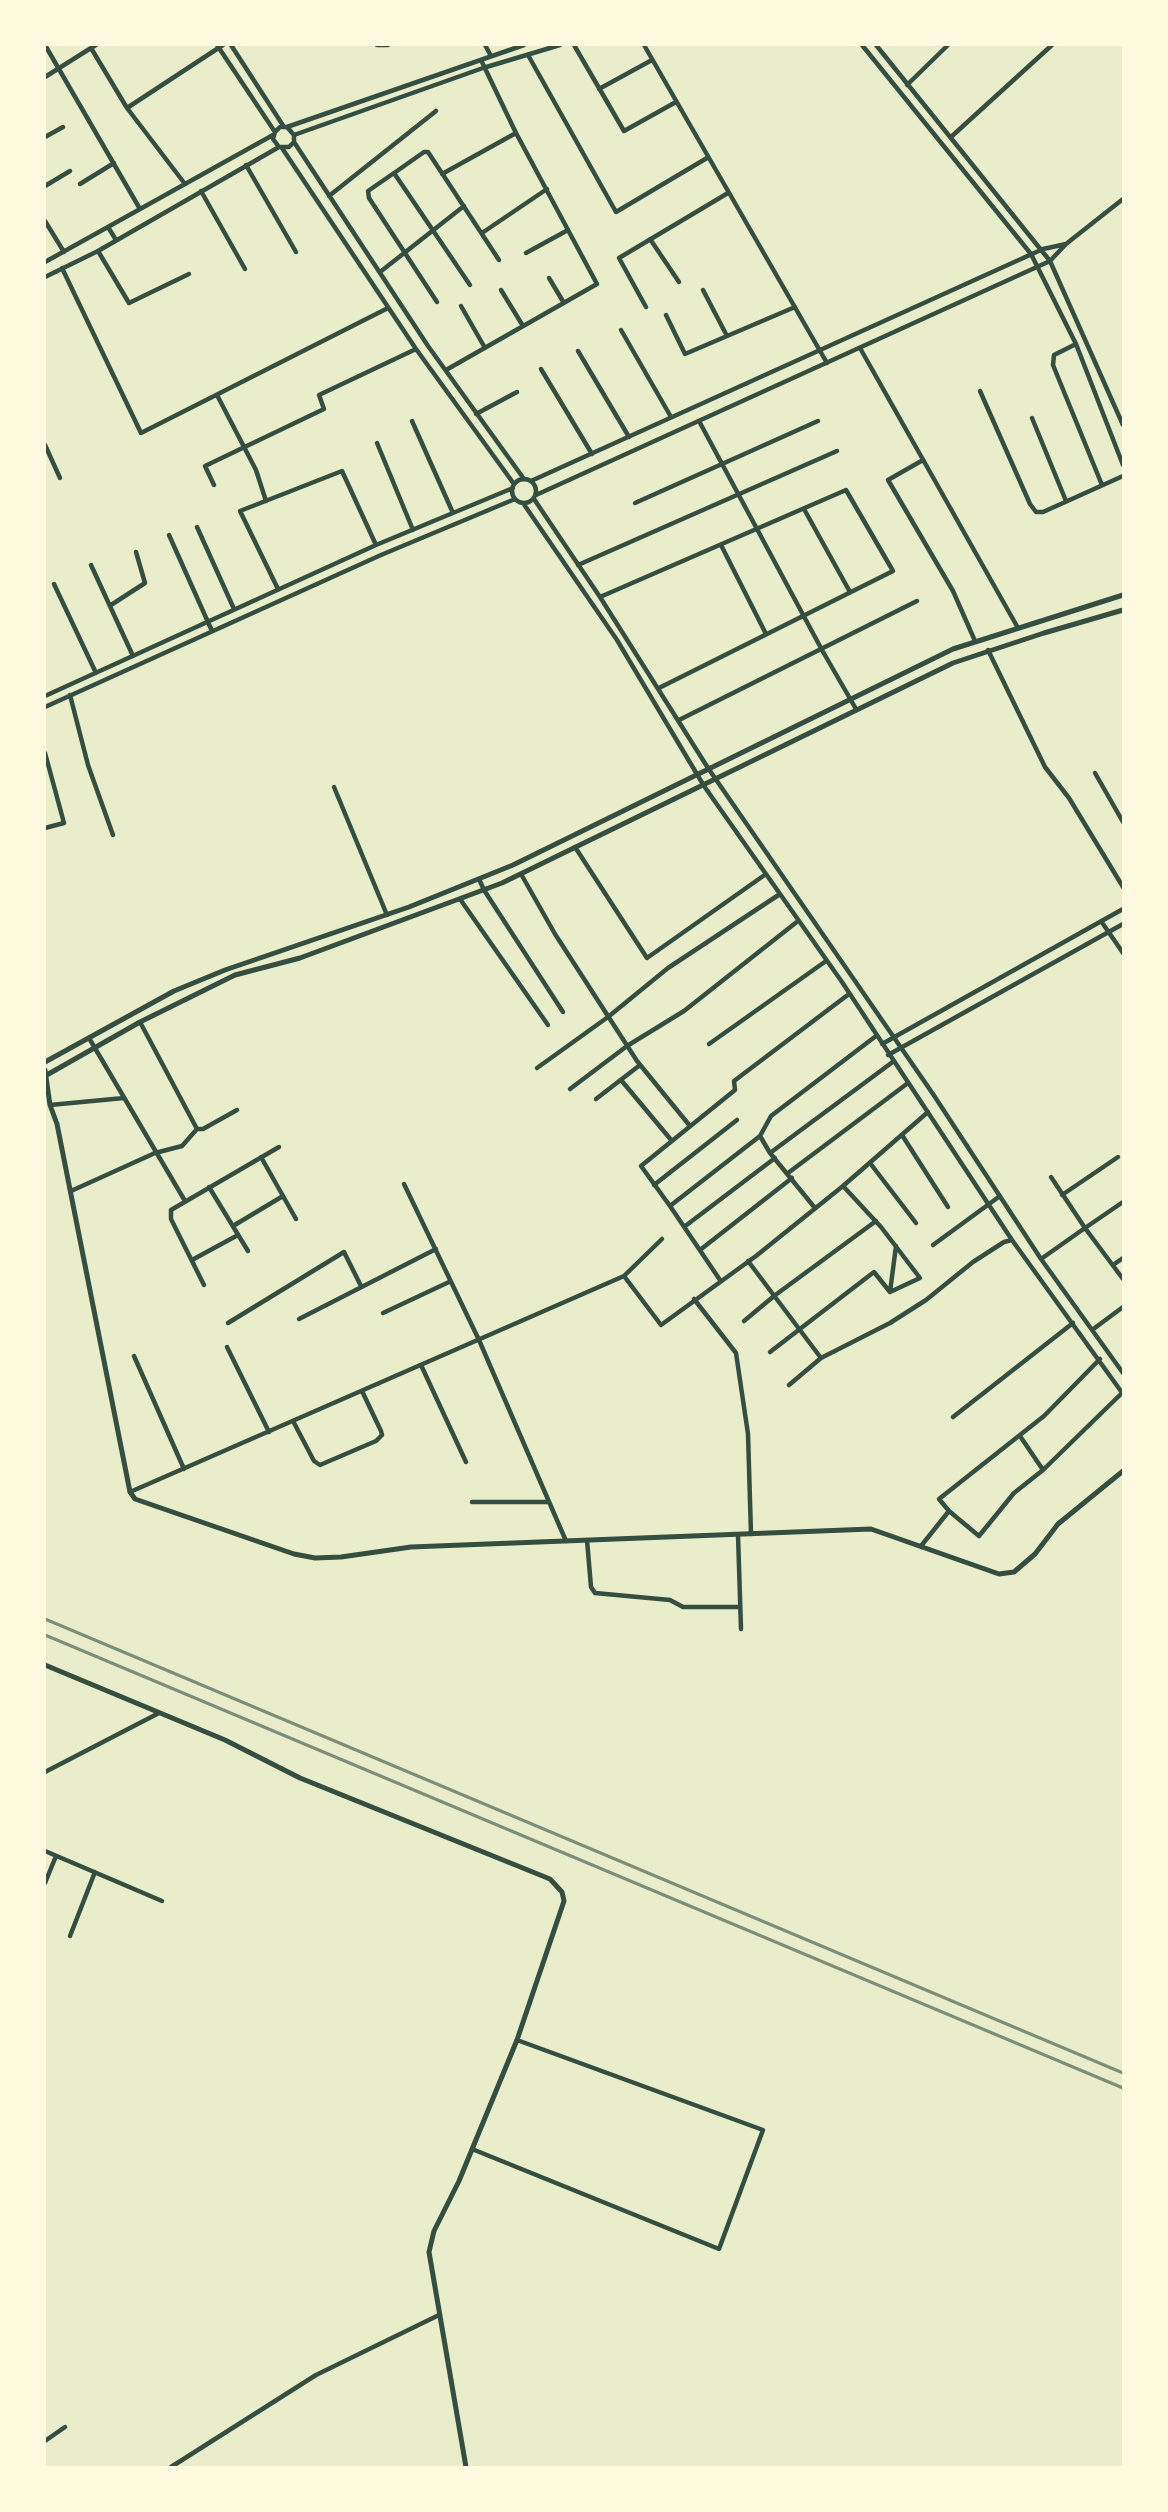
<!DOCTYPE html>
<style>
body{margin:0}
#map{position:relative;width:1168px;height:2512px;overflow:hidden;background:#e9edc9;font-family:"Nunito Sans",sans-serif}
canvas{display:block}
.frame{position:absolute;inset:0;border:46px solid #fefae0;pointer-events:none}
</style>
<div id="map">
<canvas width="1168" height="2512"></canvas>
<div class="frame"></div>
</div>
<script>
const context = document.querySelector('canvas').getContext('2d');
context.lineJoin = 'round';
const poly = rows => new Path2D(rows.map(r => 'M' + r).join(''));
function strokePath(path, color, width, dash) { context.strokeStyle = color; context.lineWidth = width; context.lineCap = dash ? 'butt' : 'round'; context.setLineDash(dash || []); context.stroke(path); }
strokePath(poly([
 [45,45,140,209],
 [96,45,91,48,127,108,223,45],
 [217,45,275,132],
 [231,45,284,127],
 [377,45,388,45],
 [485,45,491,56],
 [574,45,624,131,676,102],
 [644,45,827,363],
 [862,45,1031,254,1076,344,1123,465],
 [876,45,1050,261,1123,425],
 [528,55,616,212,707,158],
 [45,77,91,48],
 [907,85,948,45],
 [599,89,652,60],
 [127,108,185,184],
 [287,127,524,45],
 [294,135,483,68,560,45],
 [45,137,63,127],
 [951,137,1052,45],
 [294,142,428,346,524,479],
 [282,148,416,349,514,484],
 [246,165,296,252],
 [394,173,368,191,369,198,437,302],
 [442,174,516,133],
 [80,184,114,163],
 [45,186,70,171],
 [201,191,245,269],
 [329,196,436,111],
 [45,221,64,252],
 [108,227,116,240],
 [482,233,547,189],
 [650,239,679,282],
 [98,251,129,303,189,274],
 [526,253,568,230],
 [45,262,273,135],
 [62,268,141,433,388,308],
 [380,272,464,206],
 [45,277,98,251,279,147,289,147,294,142,294,135,287,127,280,127,275,132,273,139,279,147],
 [549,278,564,303],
 [470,285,394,173,397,171,424,152,428,152,499,260],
 [501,290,523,326],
 [703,290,727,336],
 [461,306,485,348],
 [646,307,619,258,728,193],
 [666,315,685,354,795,307],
 [621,330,671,417],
 [1076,344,1054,355,1053,365,1102,485],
 [860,348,1018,628],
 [578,351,629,437],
 [541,369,592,454],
 [446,370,597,284,516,133,481,60],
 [980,391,1030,504,1036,512,1043,512,1123,476],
 [217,395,256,470,266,501],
 [476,414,517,392],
 [1032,418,1066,501],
 [412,421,453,513],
 [699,421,822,650,856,709],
 [377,443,413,530],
 [45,445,60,478],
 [923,460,888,480,953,591,975,641],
 '512 491a12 12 0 1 1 24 0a12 12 0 1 1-24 0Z',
 [531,481,1043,249,1066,244],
 [214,485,205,466,324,409,319,395,416,349],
 [536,495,1050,261,1066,244,1123,199],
 [534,499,600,597,708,768,933,1094,1041,1259,1123,1373],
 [523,503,617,640,704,786,842,982,1012,1240,1123,1394],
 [635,503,818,421],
 [804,509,850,592],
 [197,527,234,609],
 [169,535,212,631],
 [721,545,766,634],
 [91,565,133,656],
 [578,565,837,451],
 [54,584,96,673],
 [278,589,240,511,342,471,376,545],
 [600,597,846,490,893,571,659,688],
 [111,605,145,583,136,552],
 [988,650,1045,767,1069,798,1123,887],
 [70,695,88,765,113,835],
 [45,696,376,545,513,488],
 [45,707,381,555,515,499],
 [679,720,917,601],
 [45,753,64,823,45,828],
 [1095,773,1123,822],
 [334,787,387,915],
 [575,847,647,958,766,874],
 [521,874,555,934,637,1061,690,1126],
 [479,879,484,890,563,1012],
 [460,899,548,1025],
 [1101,921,1123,953],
 [140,1022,197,1129,203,1129,237,1110],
 [89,1038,185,1201],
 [709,1044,826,961],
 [882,1044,1123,909],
 [888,1055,1123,924],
 [537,1068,608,1017,668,968,780,894],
 [621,1080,672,1141],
 [570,1089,627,1046,684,1011,798,921],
 [596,1099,640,1065],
 [50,1105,124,1098],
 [902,1135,948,1207],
 [760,1136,771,1116,876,1036],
 [770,1153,894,1061],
 [261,1157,296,1219],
 [870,1163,916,1223],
 [788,1173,908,1083],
 [1051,1177,1085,1228,1123,1202],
 [404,1184,479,1340,566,1541],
 [654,1185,737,1120],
 [209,1187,248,1251],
 [71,1191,155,1153,182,1146,197,1129],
 [1062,1195,1118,1157],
 [670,1206,720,1280],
 [815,1208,770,1153,760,1136,670,1206,641,1166,735,1090,734,1081,849,994],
 [233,1226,283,1196],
 [684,1227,775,1158],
 [933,1245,1000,1196],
 [700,1250,792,1178],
 [1041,1259,1085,1228,1123,1279],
 [192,1260,238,1235],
 [748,1261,821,1358],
 [1113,1265,1123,1258],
 [624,1276,661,1325,756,1256,843,1186,928,1112],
 [204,1285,171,1219,171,1210,279,1147],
 [890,1292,896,1246],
 [694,1299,736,1353,748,1434,751,1534],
 [383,1313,449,1282],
 [299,1319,436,1249],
 [744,1321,774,1296,876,1221],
 [228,1323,344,1252,361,1286],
 [1092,1330,1123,1307],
 [227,1347,269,1432],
 [770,1352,874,1272,890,1292,920,1278,881,1227,843,1186],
 [134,1356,184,1469],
 [421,1365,466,1462],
 [789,1385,821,1358,890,1323,926,1300,973,1262,1004,1242,1012,1240],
 [953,1417,1073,1323],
 [293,1421,314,1461,320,1465,376,1441,382,1435,381,1431,362,1391],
 [1020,1436,1043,1470],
 [130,1492,624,1276,662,1239],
 [472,1502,549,1502],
 [949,1511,939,1499,1044,1416,1100,1359],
 [738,1535,741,1629],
 [587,1540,591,1587,595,1593,670,1600,683,1607,740,1607],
 [921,1546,949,1511,979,1536,1014,1493,1043,1470,1122,1393],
 [45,1772,159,1713],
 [45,1851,162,1901],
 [45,1883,56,1856],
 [70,1936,95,1872],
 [472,2149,719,2249,763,2130,517,2040],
 [45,2441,65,2427],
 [171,2467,316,2375,439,2315]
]), '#344e41', 4.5);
strokePath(poly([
 [45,1062,174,991,225,970,409,907,513,865,953,649,1123,595],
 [45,1070,50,1105,57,1124,130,1492,135,1499,294,1554,315,1558,341,1557,411,1547,871,1529,999,1574,1014,1572,1035,1554,1058,1524,1123,1471],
 [45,1076,140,1022,235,975,300,958,502,883,953,663,1044,633,1123,610],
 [45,1665,225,1740,300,1778,550,1879,562,1892,564,1901,517,2040,459,2181,434,2231,429,2252,466,2467]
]), '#344e41', 5);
strokePath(poly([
 [45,1619,1123,2073],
 [45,1635,1123,2088]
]), '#7c8e77', 3);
</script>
